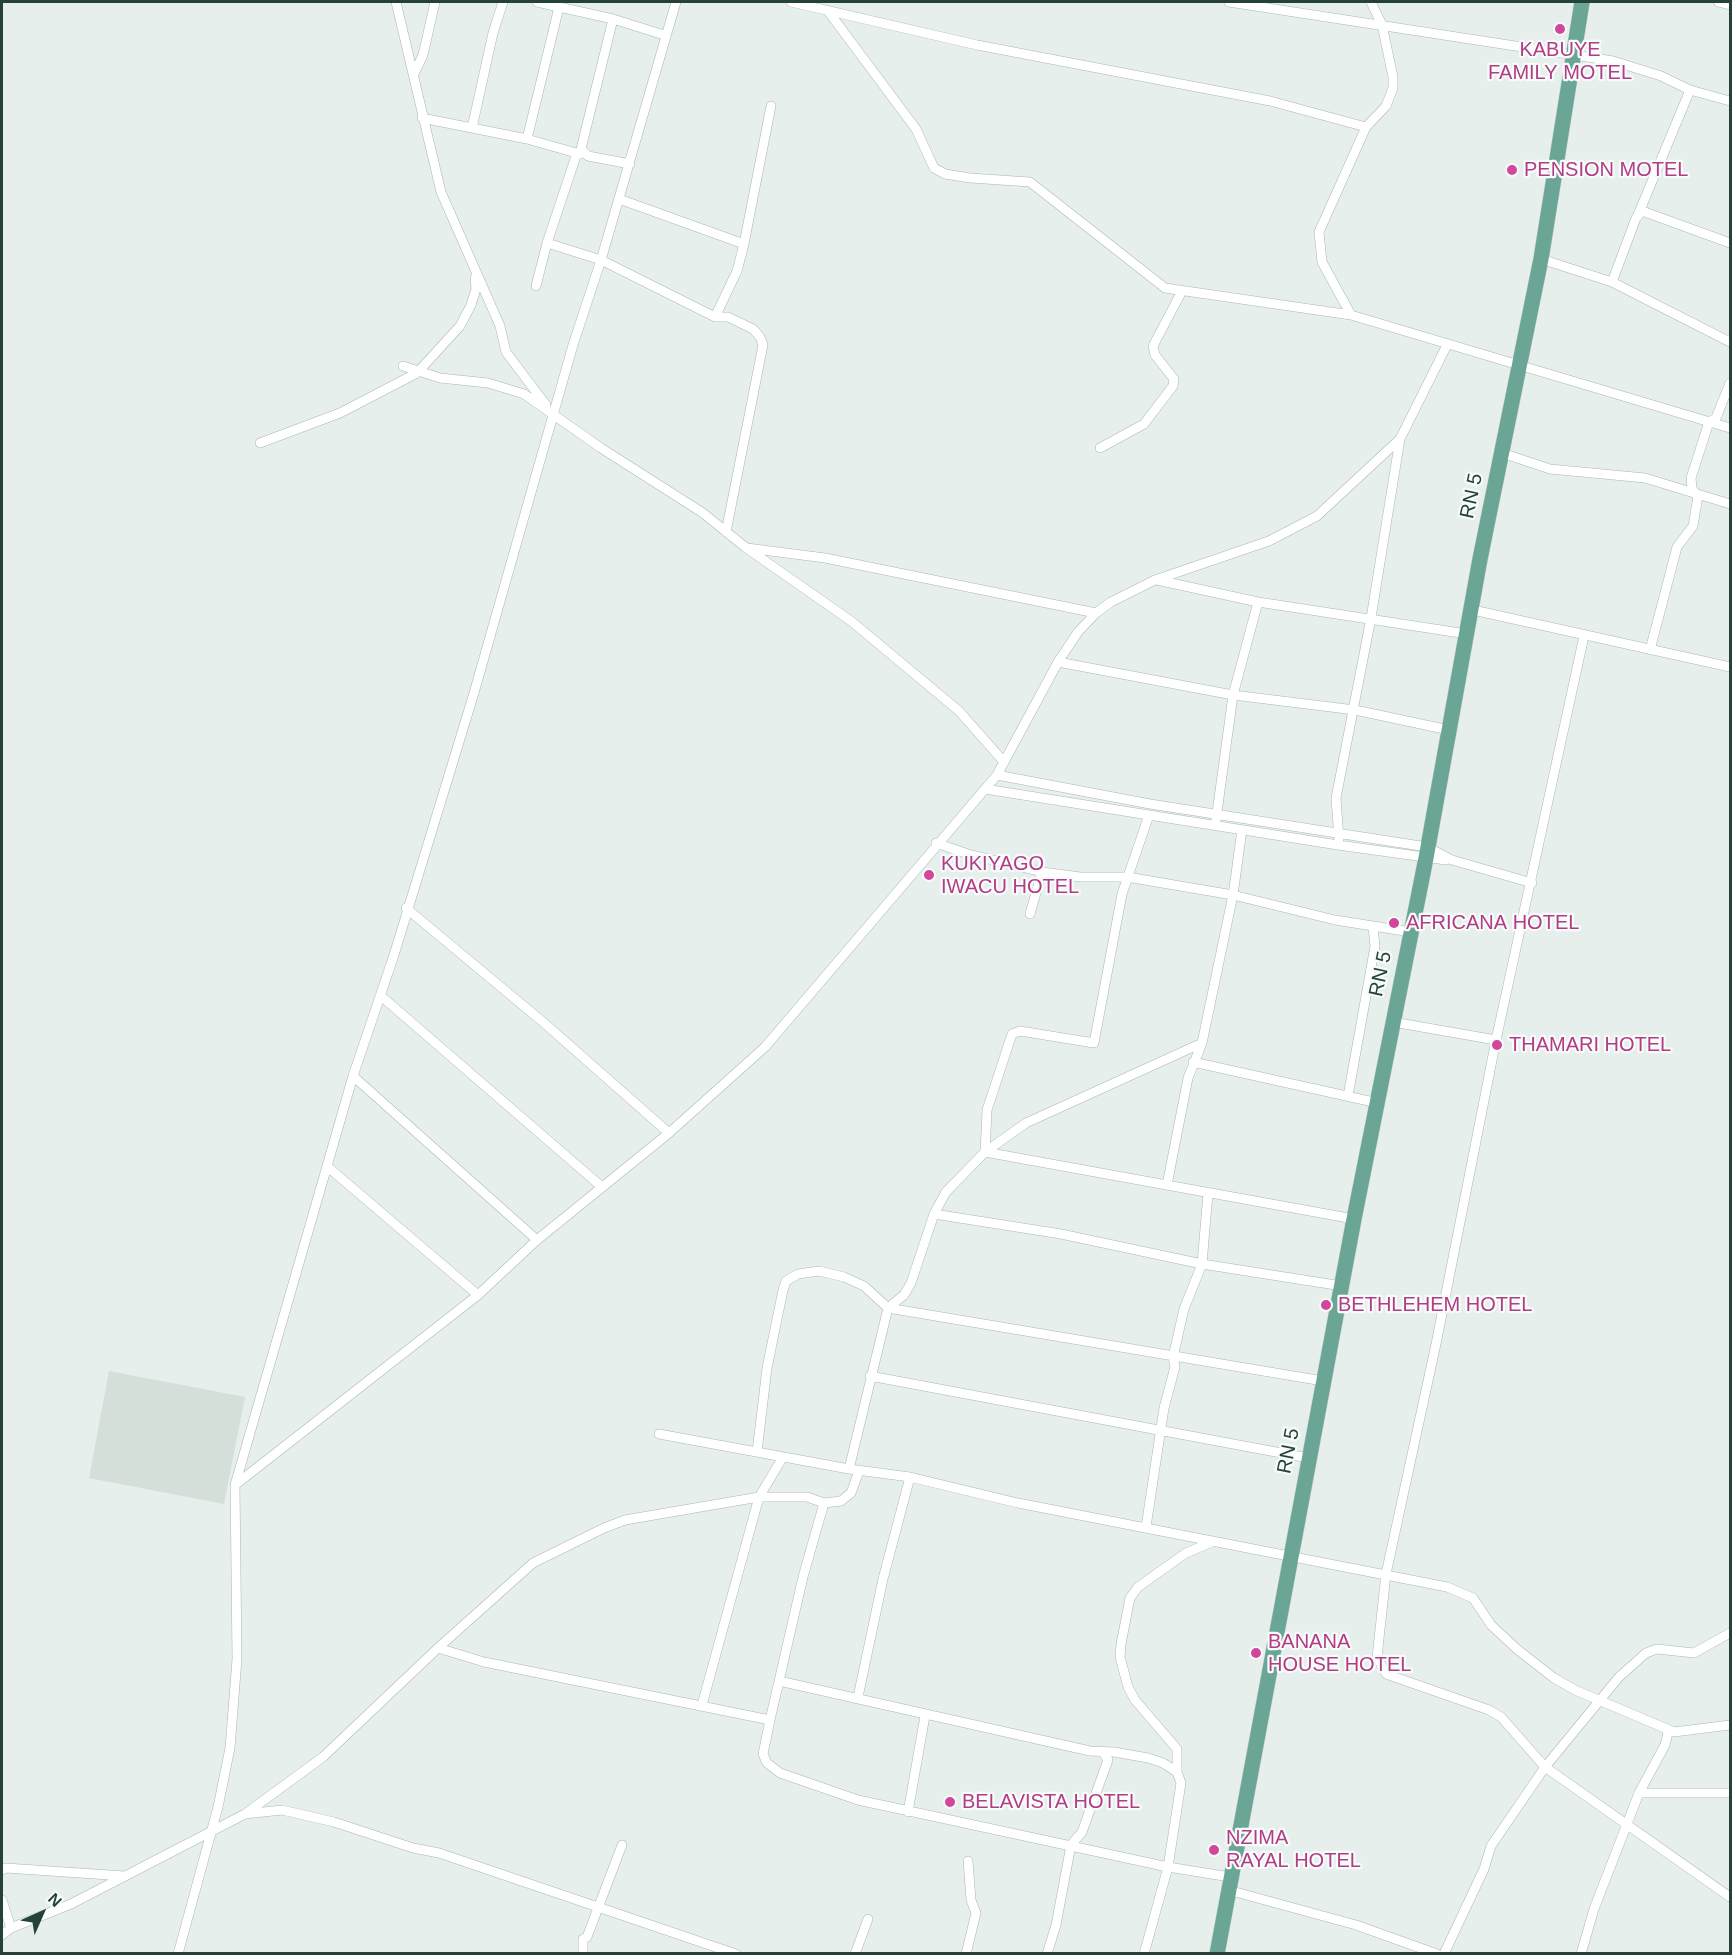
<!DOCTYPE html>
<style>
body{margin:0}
#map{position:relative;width:1732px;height:1955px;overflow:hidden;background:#e6efeb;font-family:Arial,sans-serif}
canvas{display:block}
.frame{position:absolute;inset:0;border:3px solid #24423a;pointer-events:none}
.north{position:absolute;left:12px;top:1883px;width:60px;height:60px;-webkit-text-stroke:4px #f7fbf9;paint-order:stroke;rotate:45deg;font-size:16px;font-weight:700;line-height:24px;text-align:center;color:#24423a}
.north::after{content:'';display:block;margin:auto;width:21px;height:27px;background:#24423a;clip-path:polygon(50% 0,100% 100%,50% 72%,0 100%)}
</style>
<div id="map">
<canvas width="1732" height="1955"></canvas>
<div class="frame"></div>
<div class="north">N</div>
</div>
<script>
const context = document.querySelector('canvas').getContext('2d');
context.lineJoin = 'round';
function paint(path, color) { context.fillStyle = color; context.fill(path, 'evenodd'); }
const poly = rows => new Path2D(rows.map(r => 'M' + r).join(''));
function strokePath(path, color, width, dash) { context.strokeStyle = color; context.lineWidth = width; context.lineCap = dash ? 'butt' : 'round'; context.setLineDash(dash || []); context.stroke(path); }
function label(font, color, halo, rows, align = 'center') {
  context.font = font + ' Arial,sans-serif'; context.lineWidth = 4.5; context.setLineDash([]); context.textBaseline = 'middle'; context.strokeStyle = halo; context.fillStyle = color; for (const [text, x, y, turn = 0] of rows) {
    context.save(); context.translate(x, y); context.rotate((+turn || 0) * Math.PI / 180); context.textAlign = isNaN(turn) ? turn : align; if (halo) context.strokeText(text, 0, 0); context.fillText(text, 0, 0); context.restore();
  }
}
paint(poly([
 [109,1371,245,1397,224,1504,89,1478]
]), '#d4dfda');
const street = poly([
 [396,2,441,192,500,326,506,352,546,405],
 [537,2,613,19,664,35],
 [791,2,977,45,1270,101,1366,127],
 [1229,2,1613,61,1661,76,1690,90,1730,101],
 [1718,2,1730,5],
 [828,11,916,129,934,168,945,174,970,178,1030,182,1165,288,1351,315,1730,428],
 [613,19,581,149,588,156,630,164],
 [414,74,423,55,435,2],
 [422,118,527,139,580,154],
 [472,128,493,33,503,2],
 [527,139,559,7],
 [577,153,547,243,601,260,715,317,728,317,753,329,760,337,763,345,726,532],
 [619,199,744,244],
 [1638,215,1690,90],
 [1541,259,1612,282,1730,342],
 [1612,282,1636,218,1642,211,1730,243],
 [536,286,547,243],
 [1351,315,1322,262,1319,232,1366,127,1386,106,1393,88,1393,77,1382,25,1371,2],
 [715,317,737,271,744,244,771,106],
 [403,366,440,378,488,383,524,394,601,448,703,513,745,547,851,621,959,711,1004,762],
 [260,443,340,413,417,373,460,326,471,305,476,289,475,278],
 [1100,448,1144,424,1173,386,1174,379,1155,355,1153,346,1182,291],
 [1502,453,1550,469,1645,478,1730,504],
 [747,548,825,558,1096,613],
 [1157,580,1258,602,1467,634],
 [1473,610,1730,667],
 [1584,636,1496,1040,1436,1344,1386,1574,1377,1657,1386,1674,1489,1710,1501,1717,1545,1767,1730,1897],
 [1650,650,1677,547,1693,526,1698,496,1692,489,1691,478,1709,422,1716,418,1730,383],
 [1058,662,1233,695,1355,710,1449,730],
 [997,775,1150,804,1427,847,1452,860,1532,883],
 [985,789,1338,845,1446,860],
 [1149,815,1122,894,1094,1043,1020,1031,1012,1034,987,1110,985,1152,1354,1219],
 [1216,820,1233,695,1258,602],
 [1339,839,1336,798,1371,618,1400,439],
 [936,843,968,854,1042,872,1080,877,1127,877,1233,895,1335,920,1411,932],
 [406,908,543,1022,669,1133],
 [1030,914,1042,872],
 [381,996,602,1187],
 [1393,1022,1496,1040],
 [1193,1062,1378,1103],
 [353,1076,537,1240],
 [1348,1096,1375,946,1373,927],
 [329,1168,478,1295],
 [1167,1185,1188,1078,1202,1043,1233,895,1242,830],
 [934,1214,1061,1234,1202,1264,1342,1286],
 [870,1376,1308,1458],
 [659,1434,849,1469,910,1477,1018,1503,1447,1587,1473,1598,1491,1625,1518,1650,1554,1678,1575,1690,1674,1732,1730,1725],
 [757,1452,767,1368,783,1290,786,1281,798,1274,819,1271,844,1277,864,1286,888,1308,1323,1381],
 [849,1469,888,1308,904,1295,911,1283,934,1214,946,1192,985,1152,1026,1123,1202,1043],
 [859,1471,851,1493,841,1501,824,1503,803,1577,770,1720,763,1754,767,1763,780,1773,858,1800,1168,1867,1230,1877],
 [235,1485,478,1295,537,1240,669,1133,765,1047,997,775,1058,662,1078,632,1096,613,1111,602,1155,580,1269,541,1317,516,1400,439,1447,345],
 [1146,1527,1164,1408,1175,1367,1173,1357,1184,1309,1202,1264,1208,1193],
 [438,1648,533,1563,604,1528,625,1520,759,1497,807,1497,824,1503],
 [779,1681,1090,1751,1114,1752,1148,1758,1163,1763,1177,1772],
 [858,1697,883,1579,910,1477],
 [702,1705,759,1497,783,1457],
 [1639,1793,1665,1745,1668,1733,1666,1728],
 [908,1812,925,1716],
 [245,1814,323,1757,438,1648,484,1662,770,1720],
 [2,1870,6,1868,124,1876],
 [1228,1890,1356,1925,1437,1954],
 [2,1900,11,1928],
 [2,1935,11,1928,71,1904,245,1814,282,1810,334,1822,413,1848,439,1853,736,1954],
 [178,1954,218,1807,230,1748,237,1659,235,1485,353,1076,394,955,474,693,573,345,601,260,676,2],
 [583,1954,583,1939,587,1937,622,1845],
 [855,1954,868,1919],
 [966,1954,976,1913,971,1900,968,1861],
 [1047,1954,1056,1925,1071,1845,1082,1832,1108,1760,1103,1752],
 [1144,1954,1168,1867,1181,1783,1177,1772,1177,1749,1135,1700,1128,1687,1120,1657,1121,1644,1130,1598,1138,1587,1186,1553,1212,1542],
 [1444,1954,1484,1869,1491,1846,1545,1767,1619,1677,1646,1653,1657,1649,1694,1653,1730,1633],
 [1581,1954,1594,1909,1639,1793,1730,1793]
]);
const primary = poly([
 [1217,1954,1354,1219,1426,858,1480,559,1541,259,1582,2]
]);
strokePath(street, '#a8b8b2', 10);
strokePath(primary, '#c2cac8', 16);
strokePath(street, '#fff', 9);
strokePath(primary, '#6aa596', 15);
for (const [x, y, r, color] of [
 [1560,29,6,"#d1479c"],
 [1512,170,6,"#d1479c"],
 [929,875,6,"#d1479c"],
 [1394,923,6,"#d1479c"],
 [1497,1045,6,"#d1479c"],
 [1326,1305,6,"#d1479c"],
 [1256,1653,6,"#d1479c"],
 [950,1802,6,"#d1479c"],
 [1214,1850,6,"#d1479c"]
]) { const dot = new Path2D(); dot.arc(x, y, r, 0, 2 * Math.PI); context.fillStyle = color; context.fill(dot); strokePath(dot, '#f7fbf9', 2); }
label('20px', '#b23c85', '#f7fbf9', [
 ["KABUYE",1560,50,"center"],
 ["FAMILY MOTEL",1560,73,"center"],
 ["PENSION MOTEL",1524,170],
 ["KUKIYAGO",941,864],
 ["IWACU HOTEL",941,887],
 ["AFRICANA HOTEL",1406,923],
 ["THAMARI HOTEL",1509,1045],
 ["BETHLEHEM HOTEL",1338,1305],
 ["BANANA",1268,1642],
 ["HOUSE HOTEL",1268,1665],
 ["BELAVISTA HOTEL",962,1802],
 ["NZIMA",1226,1838],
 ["RAYAL HOTEL",1226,1861]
], 'left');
label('20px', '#24423a', '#f7fbf9', [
 ["RN 5",1472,496,-78],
 ["RN 5",1381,974,-78],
 ["RN 5",1289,1451,-79]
]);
</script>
